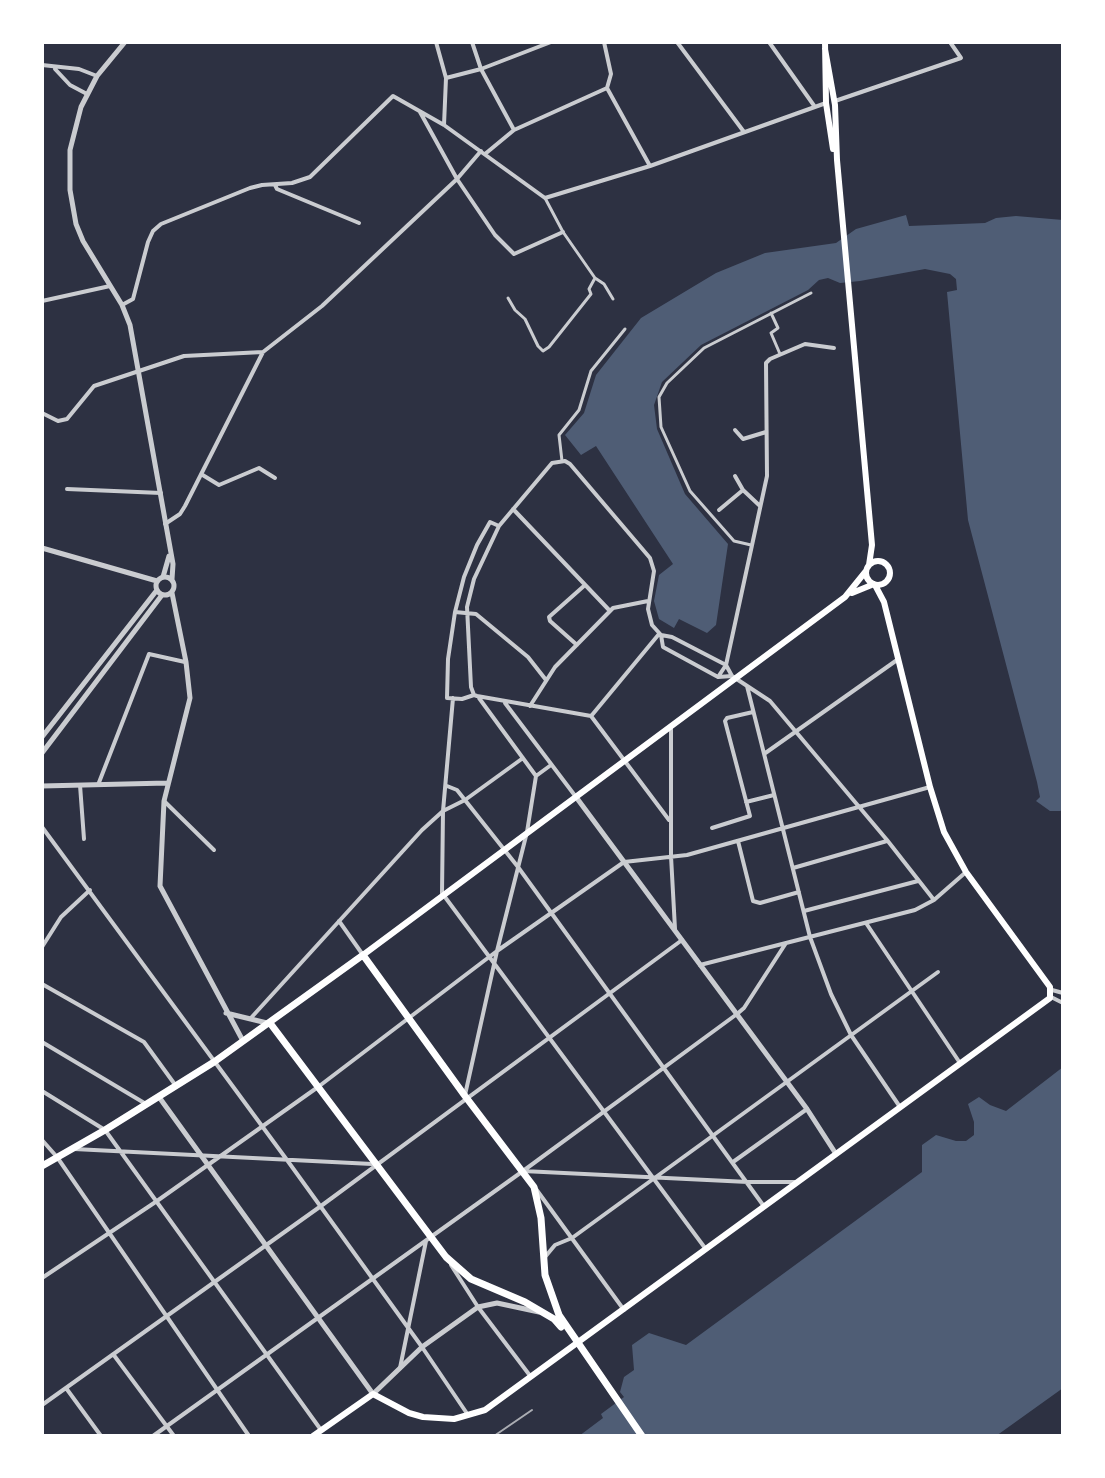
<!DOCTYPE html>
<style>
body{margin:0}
#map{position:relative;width:1105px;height:1478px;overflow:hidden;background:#2d3142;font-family:Spectral,serif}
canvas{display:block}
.frame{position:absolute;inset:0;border:44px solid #fff;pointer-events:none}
</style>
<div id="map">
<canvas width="1105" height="1478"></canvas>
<div class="frame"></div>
</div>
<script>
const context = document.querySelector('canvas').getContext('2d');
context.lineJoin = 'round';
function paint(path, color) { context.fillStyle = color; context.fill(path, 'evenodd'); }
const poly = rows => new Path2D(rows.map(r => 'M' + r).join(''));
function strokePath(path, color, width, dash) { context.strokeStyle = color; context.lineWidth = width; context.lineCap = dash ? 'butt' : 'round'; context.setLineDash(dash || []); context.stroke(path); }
paint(poly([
 [906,215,909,226,985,223,996,218,1016,216,1063,220,1063,810,1060,811,1050,811,1036,801,1040,797,1037,782,968,520,947,292,957,290,956,279,950,274,925,269,860,281,840,283,828,278,819,280,808,290,701,345,662,382,654,405,657,429,685,494,728,544,716,625,707,633,679,619,674,628,659,619,654,601,659,575,673,564,596,446,581,455,565,435,584,413,596,375,641,318,716,273,765,253,836,243,856,229],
 [1063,1067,1063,1388,996,1436,579,1436,603,1418,601,1414,624,1397,620,1392,624,1377,634,1370,632,1345,649,1333,686,1345,922,1172,922,1145,936,1135,956,1141,966,1141,974,1135,974,1122,968,1104,979,1097,990,1105,1006,1111]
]), '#4f5d75');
strokePath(poly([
 [545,198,563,232,595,278,604,284,613,299],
 [508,298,515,310,525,319,538,346,543,351,549,347,591,294,589,289,595,278],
 [771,313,778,328,771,333,780,354],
 [562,461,559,435,579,410,591,371,625,329],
 [751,545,734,541,690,491,661,427,659,397,667,383,704,348,811,293]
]), '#caccd0', 3);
strokePath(poly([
 [436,42,446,78,444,125],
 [472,42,481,69,514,130],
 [677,42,744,132],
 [769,42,815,107],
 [42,65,79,69,97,76],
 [55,69,70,85,87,94],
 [446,78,481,69,551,42],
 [607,88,650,166],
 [835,101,961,58,950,42],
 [420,112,457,179,495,235,514,254,563,232],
 [485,154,514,130,607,88,611,74,604,42],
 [275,185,277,189,359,223],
 [42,301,110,286],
 [122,305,133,299,148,242,153,231,161,224,250,188,262,185,292,183,310,177,393,96,444,125,545,198,650,166,826,103],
 [42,413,58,421,67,419,94,386,184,356,263,352],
 [735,430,743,439,766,432],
 [201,474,219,485,259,468,275,478],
 [735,476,743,490,760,506],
 [67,489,161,493],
 [513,509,610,611],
 [719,510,743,490],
 [165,524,180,514,185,506,263,352,322,306,457,179,481,151],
 [455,612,476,614,528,657,546,680],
 [661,635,663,647,718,677,732,676],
 [661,635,672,637,726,665,732,676],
 [577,645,550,621,549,617,585,585],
 [732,676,770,701,887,840,934,900],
 [718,677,726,665,767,476,766,363,770,359,805,344,834,348],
 [747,686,810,937,831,994,851,1035,900,1107],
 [474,695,462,699,447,698,448,659,455,612,464,577,477,545,490,522,499,526],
 [453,698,443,811,442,893,705,1248],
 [479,698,536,776],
 [505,703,576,797],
 [530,706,555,667,613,608,648,601],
 [592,715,659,634],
 [591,716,477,696,474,695,471,687,467,607,474,579,499,526,552,463,565,461,570,464,650,558,654,571,648,609,652,625,661,635],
 [591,716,669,820],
 [671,727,671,856,675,929],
 [764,754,897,660],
 [80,785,84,839],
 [98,785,149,654,185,662],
 [447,786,457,790,518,867,763,1205],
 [164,801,214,850],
 [746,802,774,795],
 [42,827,287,1160,422,1347,468,1415],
 [712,828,750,816,725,721,727,718,753,712],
 [738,841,753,901,760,903,799,892],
 [793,868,887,841],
 [804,911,918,881],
 [339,921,363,955],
 [866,923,960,1063],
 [42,947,61,917,90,890],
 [700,965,915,910,934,900,966,872],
 [42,984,144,1042,176,1086],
 [1052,990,1063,993],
 [1051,997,1063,1003],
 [250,1019,422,830,443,811,465,800,523,758],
 [42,1042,146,1104],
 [42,1091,105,1130,321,1430],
 [465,1095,497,951,527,832,536,776,551,765],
 [42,1140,57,1157,249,1436],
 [74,1149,372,1164],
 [733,1162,807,1109],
 [523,1171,748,1182,797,1182],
 [536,1189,624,1310],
 [545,1257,555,1245,572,1238,938,972],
 [451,1265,478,1307,531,1377],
 [42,1278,157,1201,318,1087,497,951,624,862,687,855,930,787],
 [113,1354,174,1436],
 [400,1368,426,1241],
 [66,1388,101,1436],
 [42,1405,321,1206,682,940],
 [153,1436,523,1171,737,1014,744,1008,786,943]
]), '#caccd0', 4);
strokePath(poly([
 [125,42,97,76,81,107,70,150,70,190,76,224,83,241,122,305,130,325,173,564,172,579],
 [42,548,157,581],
 '156 586a9 9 0 1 1 18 0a9 9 0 1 1-18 0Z',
 [163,577,169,556],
 [172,593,186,662,190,698,164,801,160,886,243,1041],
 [42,737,157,590],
 [42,753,162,595],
 [42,786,167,783],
 [576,797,807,1109,836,1154],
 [226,1013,267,1023],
 [159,1097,373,1394,422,1347,478,1307,497,1303,539,1312]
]), '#caccd0', 5);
strokePath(poly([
 [825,42,826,103,833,149],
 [825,49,835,105,837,160,872,545,869,565],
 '866 573a12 12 0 1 1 24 0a12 12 0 1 1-24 0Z',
 [852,593,874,584],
 [363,955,845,597,866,571],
 [313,1436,373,1394,409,1413,423,1417,454,1419,485,1410,1050,998,1050,987,966,872,944,832,930,787,884,602,875,585]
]), '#fff', 6);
strokePath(poly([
 [270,1023,446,1257,471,1279,525,1302,554,1319,561,1327],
 [42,1166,105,1130,214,1062,363,955,465,1096,534,1187,541,1218,545,1275,559,1315,642,1436]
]), '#fff', 7);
strokePath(poly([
 [494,1436,532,1410]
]), '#abadb3', 2);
</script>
